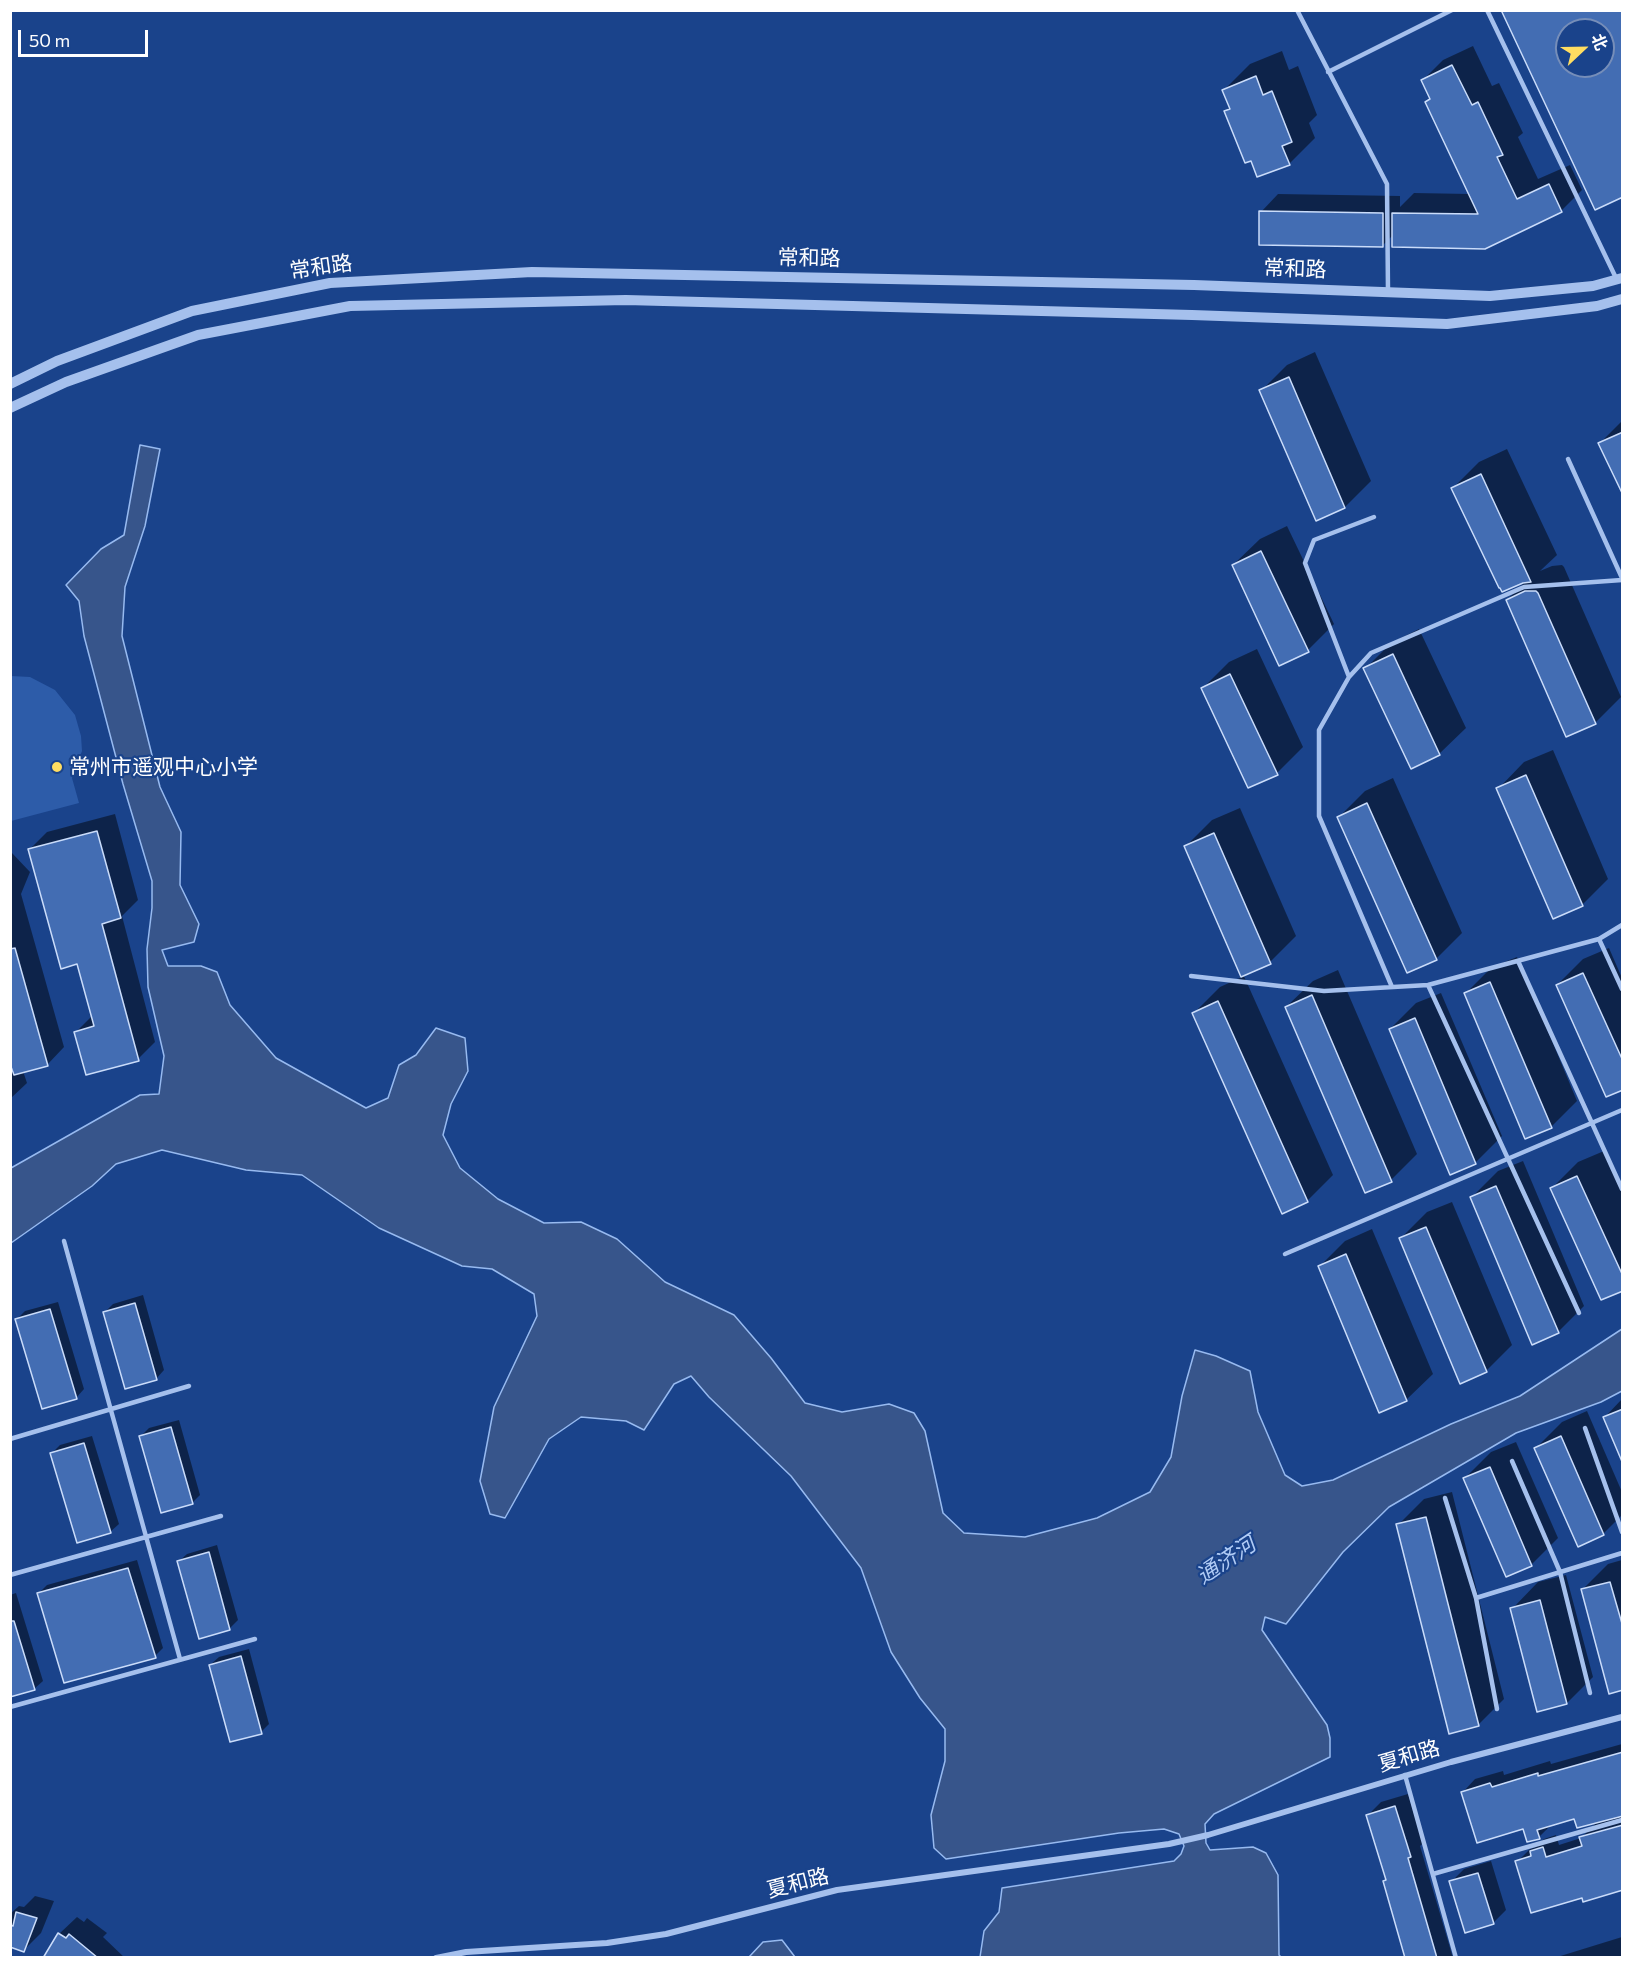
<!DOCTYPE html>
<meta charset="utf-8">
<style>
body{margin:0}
#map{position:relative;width:1633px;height:1968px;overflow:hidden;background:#1a438b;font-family:Commissioner,"Noto Sans SC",sans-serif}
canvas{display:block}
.frame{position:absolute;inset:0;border:12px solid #fff;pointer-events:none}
.north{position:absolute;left:1555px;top:18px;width:60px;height:60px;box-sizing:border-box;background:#1a438b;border:2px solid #768eb9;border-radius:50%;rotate:68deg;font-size:16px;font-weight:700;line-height:24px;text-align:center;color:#fff}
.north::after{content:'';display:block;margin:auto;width:21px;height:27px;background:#ffdd61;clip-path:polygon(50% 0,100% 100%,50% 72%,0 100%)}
.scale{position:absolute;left:18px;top:30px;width:130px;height:27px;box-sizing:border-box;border:3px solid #fff;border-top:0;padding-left:8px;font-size:18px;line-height:21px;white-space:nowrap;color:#fff;-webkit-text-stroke:4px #1a438b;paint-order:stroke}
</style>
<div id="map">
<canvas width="1633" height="1968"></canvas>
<div class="frame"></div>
<div class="north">北</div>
<div class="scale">50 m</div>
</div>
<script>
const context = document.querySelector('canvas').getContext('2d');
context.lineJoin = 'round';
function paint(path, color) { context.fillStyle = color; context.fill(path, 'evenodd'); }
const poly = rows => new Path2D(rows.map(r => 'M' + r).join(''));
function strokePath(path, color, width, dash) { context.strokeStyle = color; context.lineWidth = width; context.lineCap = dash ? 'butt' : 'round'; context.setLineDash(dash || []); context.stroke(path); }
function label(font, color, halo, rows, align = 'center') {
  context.font = font + ' Commissioner,"Noto Sans SC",sans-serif'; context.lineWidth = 4.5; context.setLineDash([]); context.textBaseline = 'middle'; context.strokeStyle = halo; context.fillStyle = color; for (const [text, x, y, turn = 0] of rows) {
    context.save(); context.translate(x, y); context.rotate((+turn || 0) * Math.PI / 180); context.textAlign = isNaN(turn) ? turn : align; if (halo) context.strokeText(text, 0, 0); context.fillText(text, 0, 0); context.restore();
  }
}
paint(poly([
 [11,676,30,677,55,690,75,715,81,736,82,751,72,778,79,803,11,821]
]), '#2d5ca9');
const water = poly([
 [140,445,160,449,145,526,125,587,122,636,160,787,181,832,180,885,199,924,194,942,162,950,168,966,201,966,217,972,230,1005,276,1058,366,1108,388,1098,399,1065,416,1055,436,1028,465,1038,468,1071,451,1104,443,1135,460,1168,498,1199,544,1223,581,1222,617,1239,665,1282,734,1315,771,1358,805,1403,842,1412,889,1404,914,1413,925,1431,943,1513,964,1533,1025,1537,1097,1518,1150,1492,1171,1457,1182,1396,1195,1350,1216,1356,1250,1371,1258,1412,1285,1475,1302,1486,1333,1480,1451,1424,1520,1396,1622,1329,1622,1391,1601,1402,1516,1433,1389,1507,1343,1552,1286,1624,1265,1617,1262,1630,1327,1725,1330,1738,1330,1757,1214,1814,1205,1824,1206,1843,1210,1850,1253,1847,1266,1853,1278,1875,1279,1955,1281,1957,980,1957,984,1931,999,1912,1002,1888,1174,1861,1181,1854,1184,1846,1179,1834,1164,1829,1119,1833,946,1859,934,1848,931,1815,945,1761,945,1729,920,1698,891,1652,861,1568,791,1476,709,1397,691,1376,674,1384,644,1430,626,1421,581,1417,549,1439,505,1518,490,1514,480,1481,494,1407,537,1316,534,1294,492,1269,462,1266,379,1228,302,1175,246,1170,162,1150,116,1164,92,1186,11,1243,11,1168,140,1095,159,1094,164,1056,148,987,147,949,152,908,152,881,123,784,84,636,79,601,66,585,101,549,124,535,140,445],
 [782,1940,795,1957,749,1957,763,1942,782,1940]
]);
paint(water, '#37558b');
strokePath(water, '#97baf0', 1.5);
paint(poly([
 [1473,46,1492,86,1499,83,1523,133,1518,137,1538,179,1570,165,1582,190,1561,211,1393,235,1382,246,1261,212,1278,194,1400,196,1400,207,1414,193,1470,194,1427,102,1431,98,1423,80,1443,60],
 [1282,51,1289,70,1298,66,1317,115,1309,123,1315,138,1289,164,1252,159,1226,111,1230,107,1224,90,1250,64],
 [1315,352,1371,481,1345,507,1316,519,1261,391,1287,365],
 [1622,421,1622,491,1600,443],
 [1507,449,1557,555,1540,571,1552,566,1562,565,1564,567,1621,697,1595,723,1507,600,1526,581,1453,488,1479,462],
 [1287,526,1334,624,1308,650,1233,565,1260,539],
 [1419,629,1466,728,1439,754,1365,669,1391,643],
 [1257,649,1303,747,1277,773,1203,688,1229,662],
 [1553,750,1608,879,1582,905,1498,789,1524,762],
 [1393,778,1462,933,1436,959,1339,817,1365,791],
 [1240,808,1296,936,1270,962,1243,974,1333,1175,1307,1201,1194,1013,1220,987,1242,977,1186,846,1212,820],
 [115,814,138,900,122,916,155,1042,138,1059,76,1032,92,1016,78,962,30,849,47,832],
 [10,853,12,853,30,872,21,894,64,1047,47,1065,23,1071,27,1083,10,1099],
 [1609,948,1622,978,1622,1088,1557,985,1583,959],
 [1517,957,1577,1101,1551,1127,1465,994,1492,967],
 [1338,970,1417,1154,1391,1180,1366,1191,1286,1007,1313,981],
 [1441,993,1502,1136,1476,1162,1451,1173,1390,1029,1416,1003],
 [1604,1151,1622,1193,1622,1289,1552,1188,1578,1162],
 [1523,1161,1584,1306,1558,1332,1472,1197,1498,1171],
 [1452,1202,1512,1345,1486,1371,1401,1238,1427,1212],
 [1372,1229,1433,1374,1406,1400,1319,1267,1345,1241],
 [143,1295,164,1370,156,1379,105,1312,113,1304],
 [58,1302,84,1389,76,1398,17,1319,25,1311],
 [1622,1399,1622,1460,1604,1418],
 [1587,1411,1622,1492,1622,1515,1603,1534,1536,1448,1562,1422],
 [179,1420,200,1495,192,1503,141,1436,149,1428],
 [92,1436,119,1524,110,1532,51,1454,60,1445],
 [1516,1442,1558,1538,1532,1564,1507,1575,1465,1478,1491,1452],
 [1452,1492,1504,1699,1478,1725,1398,1525,1424,1499],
 [217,1545,238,1620,230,1628,200,1637,178,1562,187,1554],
 [137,1560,163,1648,155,1656,39,1593,47,1585],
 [1622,1560,1622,1688,1582,1590,1608,1564],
 [1566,1575,1593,1677,1567,1703,1538,1710,1512,1609,1538,1582],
 [16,1593,43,1681,34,1689,10,1696,10,1595],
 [249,1649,269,1724,261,1732,210,1665,219,1657],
 [1622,1744,1622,1887,1583,1896,1517,1862,1530,1849,1536,1847,1544,1839,1556,1835,1559,1845,1581,1838,1598,1821,1575,1817,1552,1824,1539,1837,1463,1792,1475,1779,1503,1771,1504,1775,1550,1761,1551,1764],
 [1408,1794,1423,1843,1420,1846,1453,1958,1407,1958,1385,1881,1387,1879,1368,1815,1381,1802],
 [1491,1861,1506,1910,1493,1923,1451,1882,1464,1869],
 [35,1896,54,1901,41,1933,23,1951,10,1945,10,1914,19,1906,24,1907],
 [77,1917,84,1922,87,1918,107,1933,103,1937,125,1958,44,1958,59,1934],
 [1622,1937,1622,1958,1554,1958]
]), '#0007');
const building = poly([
 [1501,10,1623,10,1623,197,1595,210,1501,10],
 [1567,30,1603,30,1603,66,1567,66,1567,30],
 [1452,65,1472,105,1478,102,1503,155,1497,157,1517,199,1549,184,1562,212,1485,249,1392,247,1392,213,1478,214,1425,102,1430,99,1421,80,1452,65],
 [1256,76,1263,95,1272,91,1292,142,1282,146,1290,165,1257,177,1251,161,1245,163,1224,111,1230,109,1222,90,1256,76],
 [1259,211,1383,213,1383,247,1259,245,1259,211],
 [1289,377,1345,508,1316,521,1259,390,1289,377],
 [1623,432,1623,495,1598,443,1623,432],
 [1481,474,1531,582,1523,583,1502,592,1500,588,1499,588,1451,488,1481,474],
 [1261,551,1309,652,1279,666,1232,565,1261,551],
 [1525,591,1536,591,1538,593,1596,724,1566,737,1506,600,1525,591],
 [1393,654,1440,755,1411,769,1363,668,1393,654],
 [1230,674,1278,775,1248,788,1201,688,1230,674],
 [1526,775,1583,906,1553,919,1496,788,1526,775],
 [1367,803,1437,960,1407,973,1337,817,1367,803],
 [97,831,121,918,102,924,139,1061,86,1075,74,1032,94,1026,77,964,61,969,28,849,97,831],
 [1214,833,1271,964,1241,977,1184,846,1214,833],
 [15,948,48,1066,14,1075,10,1064,10,949,15,948],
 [1583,973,1623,1061,1623,1090,1606,1097,1556,985,1583,973],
 [1490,982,1552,1128,1525,1139,1464,993,1490,982],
 [1312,995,1392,1182,1365,1193,1285,1007,1312,995],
 [1218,1001,1308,1202,1282,1214,1192,1013,1218,1001],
 [1415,1018,1476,1164,1450,1175,1389,1029,1415,1018],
 [1577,1176,1623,1276,1623,1291,1601,1300,1550,1188,1577,1176],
 [1496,1186,1559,1333,1532,1345,1470,1197,1496,1186],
 [1426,1227,1487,1372,1460,1384,1399,1238,1426,1227],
 [1346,1254,1407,1401,1379,1413,1318,1266,1346,1254],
 [135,1303,157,1380,125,1389,103,1312,135,1303],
 [50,1309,77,1399,42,1409,15,1319,50,1309],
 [1623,1409,1623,1464,1603,1417,1623,1409],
 [171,1427,193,1504,161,1513,139,1436,171,1427],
 [1561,1436,1604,1535,1578,1547,1534,1448,1561,1436],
 [84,1443,111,1533,77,1543,50,1453,84,1443],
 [1490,1467,1532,1566,1506,1577,1463,1478,1490,1467],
 [1426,1517,1479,1726,1449,1734,1396,1524,1426,1517],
 [209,1552,230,1630,199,1639,177,1561,209,1552],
 [128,1568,156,1658,64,1683,37,1593,128,1568],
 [1610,1582,1623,1627,1623,1690,1609,1694,1581,1589,1610,1582],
 [1540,1600,1567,1704,1537,1712,1510,1608,1540,1600],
 [10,1621,14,1621,35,1690,10,1697,10,1621],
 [241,1656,262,1734,230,1742,209,1665,241,1656],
 [1623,1752,1623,1816,1577,1828,1574,1819,1537,1830,1540,1839,1527,1842,1523,1829,1477,1843,1461,1792,1490,1783,1492,1787,1538,1773,1538,1776,1623,1752],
 [1395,1806,1411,1857,1408,1858,1437,1958,1405,1958,1383,1881,1386,1880,1366,1815,1395,1806],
 [1623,1825,1623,1890,1583,1902,1582,1898,1531,1913,1515,1861,1531,1856,1530,1851,1543,1847,1546,1857,1582,1846,1579,1837,1623,1825],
 [1478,1873,1494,1924,1465,1933,1449,1881,1478,1873],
 [16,1912,37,1918,24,1952,10,1947,10,1925,13,1926,16,1912],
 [58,1933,66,1938,69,1934,98,1958,43,1958,58,1933]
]);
paint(building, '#436db3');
strokePath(building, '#cadcfa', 1.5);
strokePath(poly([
 [1297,10,1387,184,1388,292],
 [1487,10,1616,278],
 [1328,72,1452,10],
 [1568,459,1622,578],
 [1349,677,1305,563,1314,540,1374,517],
 [1599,939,1622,989],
 [1518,961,1622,1189],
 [1191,976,1324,991,1428,985,1599,939,1622,925],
 [1428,985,1579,1313],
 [1392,987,1319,816,1319,730,1349,677,1371,653,1524,587,1622,580],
 [64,1241,180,1659],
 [1285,1254,1622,1110],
 [1585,1428,1622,1532],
 [10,1439,189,1386],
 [1512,1461,1560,1572,1590,1693],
 [1445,1498,1476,1598,1497,1709],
 [10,1575,221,1516],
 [1476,1598,1622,1553],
 [10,1707,255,1639],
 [1405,1775,1456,1958],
 [1433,1874,1622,1820]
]), '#a5c0ed', 4.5);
strokePath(poly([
 [436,1958,466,1952,607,1943,666,1934,837,1890,1169,1844,1208,1835,1451,1762,1622,1717]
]), '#a5c0ed', 6);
strokePath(poly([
 [10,384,57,361,192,311,330,283,532,272,1194,285,1490,296,1593,286,1622,278],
 [10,408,66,382,198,335,350,306,626,300,1192,315,1447,324,1597,306,1622,299]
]), '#a5c0ed', 10);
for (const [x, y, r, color] of [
 [57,767,6,"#ffdd61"]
]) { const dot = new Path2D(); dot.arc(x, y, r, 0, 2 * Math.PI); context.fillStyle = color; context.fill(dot); strokePath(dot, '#1a438b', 2); }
label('21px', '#fff', '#1a438b', [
 ["常和路",809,258,1],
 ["常和路",321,267,-8],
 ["常和路",1295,269,2],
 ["夏和路",1409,1756,-16],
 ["夏和路",798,1883,-14]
]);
label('21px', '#fff', '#1a438b', [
 ["常州市遥观中心小学",69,767]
], 'left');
label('italic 22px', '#b0cbf5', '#1a438b', [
 ["通济河",1226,1560,-34]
]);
</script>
